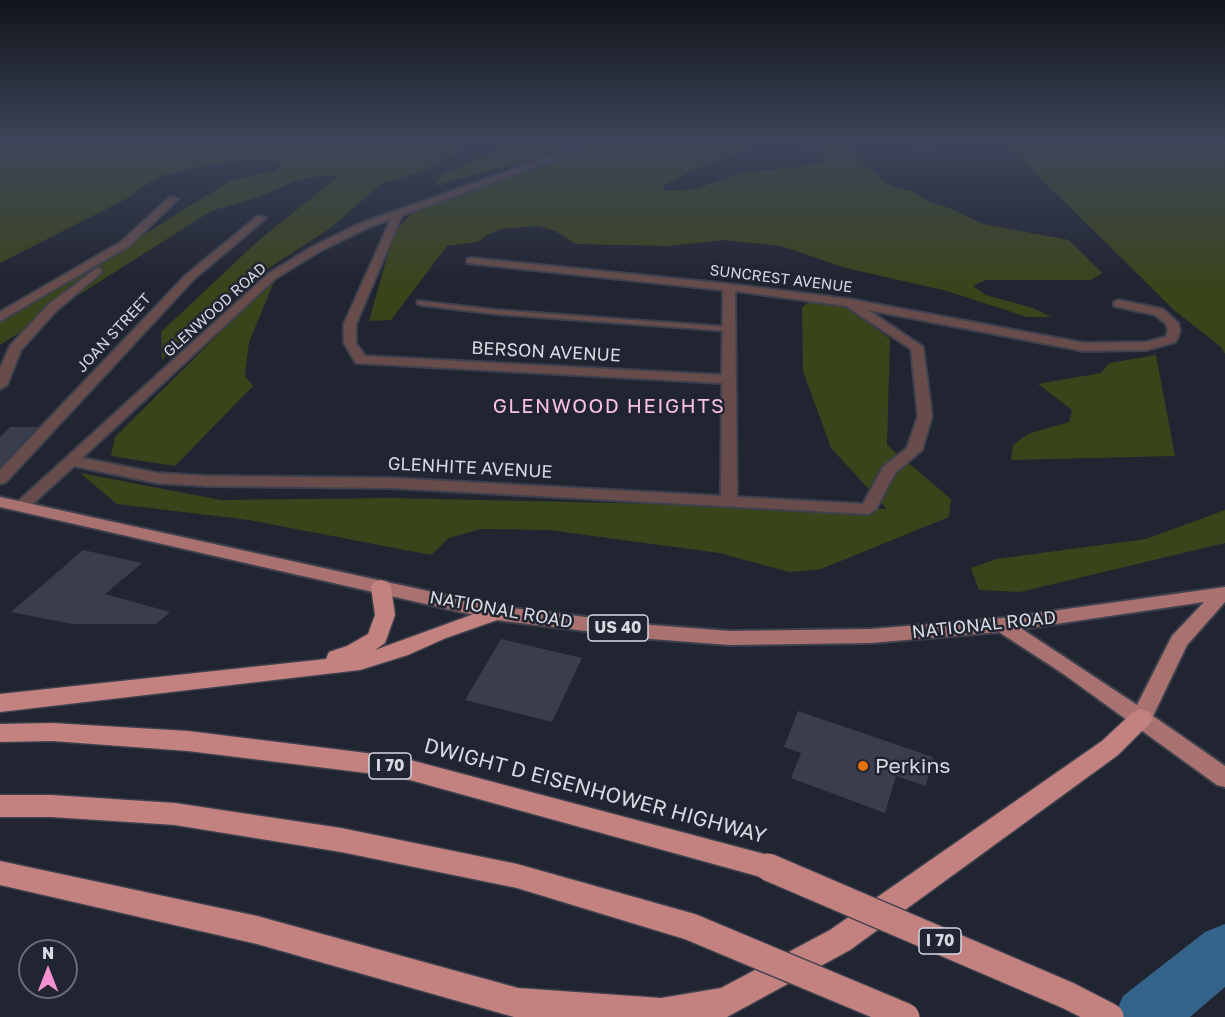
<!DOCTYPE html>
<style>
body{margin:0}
#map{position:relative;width:1225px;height:1017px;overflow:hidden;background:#212431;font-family:"Golos Text",sans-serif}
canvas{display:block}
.north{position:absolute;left:18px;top:939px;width:60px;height:60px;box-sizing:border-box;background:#212431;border:2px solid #696c78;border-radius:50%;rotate:0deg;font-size:16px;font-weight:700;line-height:24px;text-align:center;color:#d6d9e2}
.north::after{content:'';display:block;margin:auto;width:21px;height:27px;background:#f491d4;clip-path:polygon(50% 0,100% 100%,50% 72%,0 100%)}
</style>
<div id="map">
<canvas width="1225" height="1017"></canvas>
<div class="north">N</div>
</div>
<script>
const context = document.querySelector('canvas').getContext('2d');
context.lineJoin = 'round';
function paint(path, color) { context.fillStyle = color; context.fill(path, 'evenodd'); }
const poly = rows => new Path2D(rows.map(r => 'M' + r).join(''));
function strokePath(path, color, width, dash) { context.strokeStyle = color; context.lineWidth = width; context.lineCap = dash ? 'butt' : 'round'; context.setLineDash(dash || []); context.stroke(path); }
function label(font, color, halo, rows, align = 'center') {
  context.font = font + ' "Golos Text",sans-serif'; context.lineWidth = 5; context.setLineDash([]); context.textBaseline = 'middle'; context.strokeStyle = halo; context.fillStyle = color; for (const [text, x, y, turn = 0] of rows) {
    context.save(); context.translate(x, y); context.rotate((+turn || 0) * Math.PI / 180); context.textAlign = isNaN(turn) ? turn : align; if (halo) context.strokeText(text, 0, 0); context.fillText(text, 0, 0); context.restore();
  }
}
paint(poly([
 [0,142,474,142,464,146,422,172,386,182,375,189,329,229,215,303,162,360,161,332,259,240,339,176,317,176,295,181,261,196,211,211,0,345,0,321,73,279,230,181,275,171,281,165,272,160,249,160,202,166,161,176,146,184,128,198,0,263],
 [519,142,571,142,531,160,435,185,439,177,450,171],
 [611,142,755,142,747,144,745,150,692,171,664,185,663,191,696,189,741,173,819,164,824,159,822,150,833,146,849,146,859,161,869,166,883,181,893,187,911,191,932,203,950,208,983,224,1069,240,1102,273,1091,280,985,280,973,286,986,295,1033,308,1051,317,1027,317,947,291,846,268,781,246,724,240,668,246,576,244,555,231,539,226,501,229,487,235,478,242,447,246,391,320,369,321,394,232,413,212],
 [1004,142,1169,142,1197,149,1225,147,1225,354,1222,348,1174,310],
 [276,277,249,342,245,376,253,386,175,466,111,456,115,437],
 [810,300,831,302,849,308,890,339,887,445,951,499,949,517,821,569,789,572,719,553,549,530,481,529,449,538,431,555,249,520,117,504,80,473,221,500,390,498,887,509,831,448,803,371,802,308],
 [1156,355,1175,456,1011,460,1013,445,1028,434,1069,422,1072,410,1038,384,1101,373,1109,363],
 [1225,510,1225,543,1020,592,979,590,971,568,996,559,1146,539]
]), '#3a441b');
paint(poly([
 [1225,924,1225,987,1190,1017,1114,1017,1123,996,1205,932,1225,924]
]), '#35648b');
paint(poly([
 [10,427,38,427,0,467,0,437],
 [83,550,142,563,105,594,170,612,156,624,72,624,11,612],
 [501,639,582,658,552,722,465,700],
 [798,711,933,757,926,786,896,776,885,813,791,778,801,753,784,747]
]), '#3a3e4c');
const service = poly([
 [418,301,496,310,729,327,733,329,729,331,496,314,421,305,417,303,418,301]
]);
const minor = poly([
 [591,142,604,142,402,215,356,324,356,343,365,356,722,375,723,290,467,263,467,259,471,258,729,284,849,299,1084,343,1146,342,1166,337,1168,330,1166,324,1155,315,1114,306,1114,302,1118,300,1163,309,1178,323,1180,330,1177,339,1175,342,1147,350,1084,351,868,310,923,347,932,416,922,450,895,473,876,509,868,514,392,488,207,486,157,483,74,466,26,510,14,510,12,507,268,274,312,247,359,224,591,142],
 [391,219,344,324,344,343,356,363,722,383,721,496,392,478,207,476,157,473,82,458,276,278,320,251,367,228,391,219],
 [735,291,846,306,911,349,918,416,907,448,883,467,863,504,737,497,735,291],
 [820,142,843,142,806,149,802,147,820,142],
 [914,142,924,142,935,150,928,152,914,142],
 [170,197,178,199,129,246,0,321,0,312,121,242,170,197],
 [258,216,266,218,194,279,6,482,0,484,0,470,186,275,258,216],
 [97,268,101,269,101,273,56,311,21,350,7,385,0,389,0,369,10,346,48,305,97,268]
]);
const primary = poly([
 [0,497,496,606,651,625,730,631,871,629,1002,618,1225,587,1225,602,1187,645,1153,716,1225,766,1225,787,1217,785,1062,673,999,632,871,643,730,645,651,639,496,620,0,507,0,497],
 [1204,602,1172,636,1137,705,1022,629,1204,602]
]);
const motorway = poly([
 [381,580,388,582,391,587,395,615,385,643,375,650,496,606,503,608,506,613,503,618,446,638,408,655,360,670,0,712,0,694,326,659,329,652,347,646,368,634,375,615,371,587,374,582,381,580],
 [1141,709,1149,712,1153,718,1149,724,1118,755,850,950,727,1017,514,1017,257,944,0,885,0,861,257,916,518,988,661,998,721,988,830,930,1102,741,1133,712,1141,709],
 [52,723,188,731,399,757,768,855,778,858,782,867,778,876,768,879,399,777,188,751,52,741,0,742,0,724,52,723],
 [0,795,51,795,175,803,341,828,517,864,691,913,701,917,705,927,701,937,691,941,517,888,341,852,175,825,51,817,0,817,0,795]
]);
strokePath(service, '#3e414d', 4);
strokePath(minor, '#3e414d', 4);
strokePath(primary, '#3e414d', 4);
strokePath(motorway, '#3e414d', 3);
paint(service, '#674c4b');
paint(minor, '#674c4b');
paint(primary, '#a97270');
paint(motorway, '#c3817f');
const motorwayBridge = poly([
 [768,867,1069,996,1110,1017],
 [691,927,906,1017]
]);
strokePath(motorwayBridge, '#3e414d', 30, []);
strokePath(motorwayBridge, '#c3817f', 27);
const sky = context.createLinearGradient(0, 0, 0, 285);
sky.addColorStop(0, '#12141b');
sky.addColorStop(0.5, '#3d455a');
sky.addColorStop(1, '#3d455a00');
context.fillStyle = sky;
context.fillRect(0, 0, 1225, 285);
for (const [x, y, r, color] of [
 [863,766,6,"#e8710a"]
]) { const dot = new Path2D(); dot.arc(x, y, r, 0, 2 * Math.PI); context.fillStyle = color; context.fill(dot); strokePath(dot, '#212431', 2); }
label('15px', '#d6d9e2', '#212431', [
 ["SUNCREST AVENUE",781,279,7],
 ["GLENWOOD ROAD",215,310,-42],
 ["JOAN STREET",114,333,-47]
]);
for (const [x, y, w] of [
 [618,628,60],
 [390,766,42],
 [940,941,42]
]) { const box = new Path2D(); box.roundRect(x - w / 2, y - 13, w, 26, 4.5); context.fillStyle = '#212431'; context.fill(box); strokePath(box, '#d6d9e2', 1.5); }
label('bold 16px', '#d6d9e2', null, [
 ["US 40",618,628],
 ["I 70",390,766],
 ["I 70",940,941]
]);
label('18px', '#d6d9e2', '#212431', [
 ["BERSON AVENUE",546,352,3],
 ["GLENHITE AVENUE",470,468,3],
 ["NATIONAL ROAD",501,610,10],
 ["NATIONAL ROAD",984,625,-6]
]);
context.letterSpacing = '1.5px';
label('20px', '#fac1e6', '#212431', [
 ["GLENWOOD HEIGHTS",609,407]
]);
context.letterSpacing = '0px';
label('21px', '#d6d9e2', '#212431', [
 ["Perkins",875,766]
], 'left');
label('21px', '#d6d9e2', '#212431', [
 ["DWIGHT D EISENHOWER HIGHWAY",595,791,15]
]);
</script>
